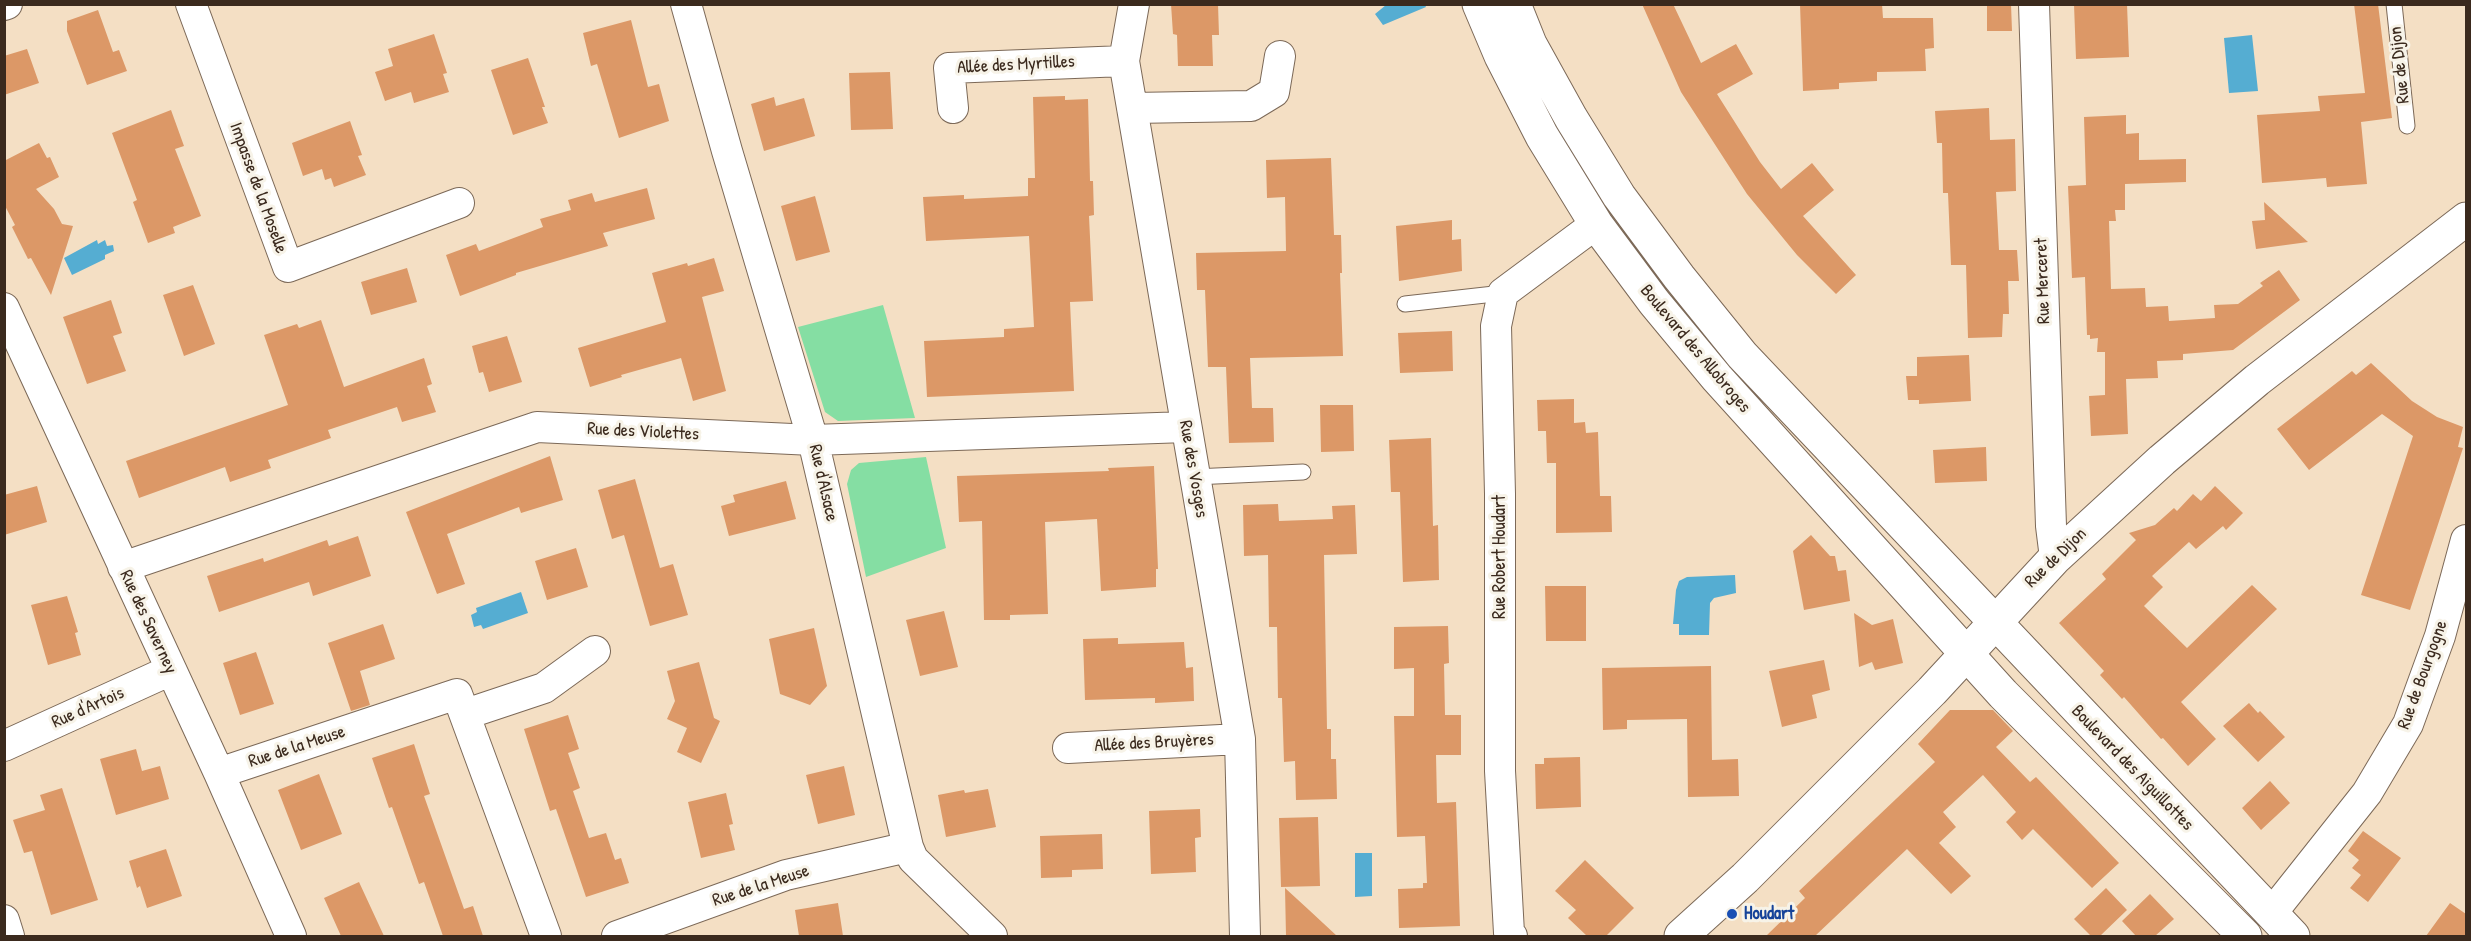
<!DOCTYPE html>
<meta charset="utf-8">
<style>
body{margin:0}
#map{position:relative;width:2471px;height:941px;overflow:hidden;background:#f4dfc4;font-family:"Patrick Hand",sans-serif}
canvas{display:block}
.frame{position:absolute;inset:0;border:6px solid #3b2a1e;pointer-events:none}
</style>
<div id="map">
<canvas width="2471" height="941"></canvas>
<div class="frame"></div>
</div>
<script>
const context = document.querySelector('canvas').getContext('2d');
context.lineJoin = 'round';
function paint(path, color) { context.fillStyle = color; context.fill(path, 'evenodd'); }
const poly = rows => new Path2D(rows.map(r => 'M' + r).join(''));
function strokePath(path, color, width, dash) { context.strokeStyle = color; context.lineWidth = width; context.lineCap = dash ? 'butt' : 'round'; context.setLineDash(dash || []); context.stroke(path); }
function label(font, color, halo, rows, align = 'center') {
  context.font = font + ' "Patrick Hand",sans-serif'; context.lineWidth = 6; context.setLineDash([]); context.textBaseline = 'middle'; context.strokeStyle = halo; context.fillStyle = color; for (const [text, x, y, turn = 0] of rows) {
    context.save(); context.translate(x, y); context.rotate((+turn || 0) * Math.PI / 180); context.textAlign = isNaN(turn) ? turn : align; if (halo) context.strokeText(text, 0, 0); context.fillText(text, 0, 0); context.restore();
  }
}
paint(poly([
 [883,305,915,418,838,421,825,412,798,327],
 [926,457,946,548,866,577,847,484,851,470,859,463]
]), '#85dea3');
paint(poly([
 [1386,5,1425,5,1426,7,1383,25,1375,14],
 [2252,35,2258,91,2229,93,2224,38],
 [97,240,98,244,105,240,107,246,113,245,114,251,105,255,105,259,72,275,64,258],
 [1735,575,1736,593,1714,598,1710,603,1709,635,1679,635,1679,624,1673,624,1676,590,1679,581,1687,577],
 [521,592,528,613,483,629,481,625,474,627,471,615,477,612,476,608],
 [1355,853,1372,853,1372,896,1355,897]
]), '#55add2');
paint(poly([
 [1171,4,1218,4,1219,35,1212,35,1213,66,1178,66,1177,35,1173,34],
 [1642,4,1673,4,1701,63,1736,44,1753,74,1717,94,1760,162,1781,189,1812,163,1834,190,1803,216,1856,275,1836,294,1797,255,1747,194,1681,92],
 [1800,4,1882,4,1883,18,1933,18,1934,48,1925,49,1926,71,1877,72,1877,81,1839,83,1839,89,1803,91],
 [1987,4,2011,4,2012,31,1987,31],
 [2074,4,2127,4,2129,57,2076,59],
 [2354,4,2378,4,2392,118,2361,122,2367,184,2327,187,2326,178,2262,183,2257,115,2320,111,2318,96,2365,93],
 [98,10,113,52,119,50,127,71,87,85,67,31,67,21],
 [631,20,648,87,659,84,669,121,619,138,597,64,591,66,583,33],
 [434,34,447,73,443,74,449,92,414,103,411,92,385,101,375,72,393,66,388,49],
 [27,49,39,83,4,95,4,56],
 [528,58,545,107,542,107,548,123,513,135,491,70],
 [890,72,893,129,851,130,849,73],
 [1065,96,1065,100,1088,99,1090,181,1093,181,1094,215,1089,216,1093,301,1070,302,1074,391,927,397,924,341,1004,337,1004,329,1034,327,1029,236,926,241,923,197,964,195,964,199,1028,196,1028,178,1035,178,1033,97],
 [774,97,776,106,804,98,815,136,764,151,751,104],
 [1989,108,1990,140,2015,139,2016,191,1996,192,1999,250,2017,250,2019,281,2008,281,2009,314,2003,314,2002,337,1968,338,1966,265,1951,265,1948,193,1943,193,1942,143,1937,143,1935,111],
 [171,110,184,146,175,149,201,216,173,227,175,233,148,243,133,202,137,200,112,133],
 [2126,115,2126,134,2139,133,2139,160,2186,159,2186,182,2125,184,2125,210,2115,210,2116,221,2109,221,2111,289,2145,288,2146,307,2168,306,2169,321,2215,318,2214,305,2238,304,2263,286,2260,283,2279,270,2300,300,2233,350,2183,354,2183,360,2157,361,2158,378,2126,379,2128,434,2091,436,2089,396,2105,395,2105,352,2097,352,2098,338,2090,339,2090,335,2087,335,2085,277,2072,278,2068,186,2086,185,2084,117],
 [350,121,362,155,358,156,366,175,334,187,331,178,325,180,322,169,303,176,292,143],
 [39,143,47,158,50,157,59,177,36,189,54,209,62,224,73,226,51,295,31,258,28,259,12,227,15,225,4,204,4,161],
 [1331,158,1334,235,1341,235,1342,273,1340,273,1343,356,1250,358,1252,408,1273,408,1274,442,1229,443,1226,367,1208,367,1205,290,1197,290,1196,253,1286,251,1285,197,1267,198,1266,160],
 [647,188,655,219,603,233,608,246,516,273,516,275,460,296,446,255,476,244,479,251,543,227,540,219,571,210,568,200,592,193,595,202],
 [815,196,830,252,796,261,781,206],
 [2264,202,2308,242,2256,249,2252,221,2265,220],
 [1452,220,1452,240,1461,239,1462,271,1399,281,1396,226],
 [714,258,724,291,702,297,726,391,693,401,681,358,621,375,622,377,590,387,578,348,666,322,652,273,687,263,688,266],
 [407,268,417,302,371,315,361,282],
 [193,285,215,344,184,356,163,295],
 [111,300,122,333,113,336,126,371,87,384,63,317],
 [321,320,344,387,424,358,432,384,427,386,436,412,402,422,397,407,328,430,331,438,268,460,271,468,230,482,225,467,139,498,126,461,288,405,264,335,297,324,299,328],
 [1452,331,1453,371,1400,373,1398,333],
 [507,336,522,382,489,392,483,372,479,373,472,346],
 [1969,355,1971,401,1919,404,1919,400,1908,400,1906,376,1917,376,1917,357],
 [2371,363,2412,401,2437,417,2463,427,2458,447,2463,448,2410,610,2361,595,2413,436,2382,414,2309,470,2277,429,2352,371,2356,375],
 [1574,399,1574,423,1585,422,1586,433,1598,432,1600,496,1611,496,1612,532,1556,533,1556,463,1547,463,1546,431,1538,431,1537,400],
 [1320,405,1353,405,1354,451,1321,452],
 [1431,438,1433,526,1438,525,1439,580,1403,582,1400,492,1391,492,1389,440],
 [1986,447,1987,481,1935,483,1933,450],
 [550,456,563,500,521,513,519,507,447,534,465,584,437,594,406,512],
 [1154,466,1158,569,1156,569,1156,587,1101,591,1097,519,1045,522,1048,614,1010,615,1010,620,984,620,982,521,959,522,957,476,1109,471,1108,468],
 [635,479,660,568,673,564,688,615,650,626,624,535,612,539,598,490],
 [786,481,796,519,729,536,721,506,735,502,733,495],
 [37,486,47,522,4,535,4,495],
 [2215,486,2243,513,2226,530,2223,526,2196,549,2189,542,2152,576,2163,587,2144,606,2187,648,2252,585,2277,609,2181,702,2216,739,2188,766,2163,738,2161,739,2124,697,2122,699,2100,675,2104,671,2059,623,2106,579,2102,574,2136,540,2129,533,2155,525,2174,508,2177,511,2193,494,2201,501],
 [1278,504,1279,521,1333,519,1332,506,1355,505,1357,554,1324,555,1327,729,1331,729,1331,759,1336,759,1337,799,1296,800,1295,761,1284,762,1282,698,1278,698,1277,627,1269,627,1268,555,1244,556,1243,505],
 [1811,535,1830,556,1835,556,1838,571,1846,570,1850,601,1804,610,1793,551],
 [358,536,371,576,313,596,309,582,219,612,207,576,263,558,264,562,327,540,329,546],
 [576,548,588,587,547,600,535,561],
 [1545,586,1586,586,1586,641,1546,641],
 [67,596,78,632,75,633,81,655,48,665,31,605],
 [944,611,958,667,920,676,906,620],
 [1854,613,1872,625,1893,619,1903,663,1875,670,1872,662,1859,667],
 [383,624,395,659,360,671,370,705,351,711,328,643],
 [1448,626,1449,663,1444,664,1445,715,1461,715,1461,755,1436,755,1437,803,1456,802,1460,926,1399,928,1398,889,1423,888,1423,883,1427,883,1425,836,1397,837,1394,716,1414,716,1414,668,1394,669,1394,627],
 [814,628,827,686,810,705,780,694,769,639],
 [1118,638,1118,644,1184,642,1186,668,1193,667,1194,701,1155,703,1155,698,1085,700,1083,639],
 [256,652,274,704,240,715,223,663],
 [1824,660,1830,690,1812,695,1817,718,1782,727,1769,671],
 [699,662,714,718,720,721,701,763,677,752,687,728,667,719,675,701,667,671],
 [1711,666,1712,760,1738,759,1739,796,1688,797,1687,719,1627,720,1627,729,1603,730,1602,668],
 [2249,703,2258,713,2260,711,2285,737,2258,762,2223,726],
 [1950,710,1993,710,2013,731,1996,747,2030,782,2036,777,2119,863,2092,888,2033,829,2022,840,2006,822,2016,812,1983,775,1943,812,1956,827,1939,843,1971,876,1951,894,1907,849,1815,936,1766,936,1805,898,1799,891,1935,762,1918,744],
 [568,715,579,749,568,753,580,788,573,791,589,838,606,833,615,860,621,858,629,883,586,897,556,809,550,811,524,729],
 [414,744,430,794,424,796,464,909,473,906,483,936,443,936,424,882,419,884,392,807,389,808,372,758],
 [136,749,142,771,160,766,169,799,116,815,100,759],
 [1580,757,1581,807,1536,809,1535,764,1544,764,1544,758],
 [844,766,855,815,818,824,806,775],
 [319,774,342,834,301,850,278,790],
 [2270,781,2290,803,2261,830,2242,808],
 [62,788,98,900,51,915,32,851,24,853,13,820,45,810,40,795],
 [988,789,996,827,946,837,938,795,964,790,965,793],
 [726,793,733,824,729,825,735,850,701,858,688,802],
 [1200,809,1201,837,1195,838,1196,872,1151,874,1149,811],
 [1318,817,1320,886,1281,887,1279,818],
 [2363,831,2401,858,2368,902,2350,888,2361,875,2352,868,2359,860,2348,851],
 [1102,834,1103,869,1072,870,1072,877,1041,878,1040,836],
 [166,849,182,896,147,908,140,886,137,888,129,861],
 [1585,860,1634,908,1606,936,1587,936,1568,918,1576,910,1555,891],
 [359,882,384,936,341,936,324,898],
 [1285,888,1309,910,1337,936,1286,936],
 [2106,888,2127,910,2100,936,2091,936,2074,919],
 [2150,894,2174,919,2155,936,2136,936,2122,921],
 [838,903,843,936,799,936,795,910],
 [2450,903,2466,914,2466,936,2426,936]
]), '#dc9867');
const lane = poly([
 [2394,4,2407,126],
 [1405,304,1503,293],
 [1194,477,1303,472]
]);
const street = poly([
 [191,4,288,267,459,203],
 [686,4,727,151,813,440,908,847,913,859,992,936],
 [1134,4,1124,61,1240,739,1245,936],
 [2034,4,2051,526,2055,558],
 [4,5,7,4],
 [953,108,949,68,1124,61],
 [1132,108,1251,106,1274,92,1280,56],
 [4,308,219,773,291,936],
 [123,567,537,427,813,440,1186,427],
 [466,714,544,688,595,651],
 [4,746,171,670],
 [1068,748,1240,739],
 [219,773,457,694,546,936],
 [2271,914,2367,793,2408,724,2440,636,2466,540],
 [4,920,9,936],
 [617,936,786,875,908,847],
 [1512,936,1509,933,1500,771,1500,494,1496,326,1503,293,1596,224]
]);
const secondary = poly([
 [1681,936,1745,878,1932,691,2055,558,2162,460,2257,380,2466,219]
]);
const primary = poly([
 [1479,4,1501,56,1542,136,1596,224,1654,302,1717,378,2003,694,2245,936],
 [1514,4,1530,44,1571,118,1619,196,1679,277,1742,355,2293,936]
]);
strokePath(lane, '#7c6958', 17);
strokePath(street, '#7c6958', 32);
strokePath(secondary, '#7c6958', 35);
strokePath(primary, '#7c6958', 35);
strokePath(lane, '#fff', 15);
strokePath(street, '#fff', 30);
strokePath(secondary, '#fff', 33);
strokePath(primary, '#fff', 33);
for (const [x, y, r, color] of [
 [1732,914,6,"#1a4fb4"]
]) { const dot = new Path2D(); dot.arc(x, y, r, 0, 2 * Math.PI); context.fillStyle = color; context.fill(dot); strokePath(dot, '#f7f3e8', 2); }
label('18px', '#3b2a1e', '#f7f3e8', [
 ["Allée des Myrtilles",1016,65,-3],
 ["Rue de Dijon",2400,65,-96],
 ["Impasse de la Moselle",258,188,70],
 ["Rue Merceret",2043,281,-92],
 ["Boulevard des Allobroges",1695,349,50],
 ["Rue des Violettes",643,432,3],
 ["Rue des Vosges",1193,469,80],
 ["Rue d'Alsace",823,483,77],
 ["Rue Robert Houdart",1500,557,-90],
 ["Rue de Dijon",2056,558,-44],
 ["Rue des Saverney",148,622,65],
 ["Rue de Bourgogne",2423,675,-70],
 ["Rue d'Artois",88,708,-24],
 ["Allée des Bruyères",1154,743,-3],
 ["Rue de la Meuse",297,747,-18],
 ["Boulevard des Aiguillottes",2132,768,46],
 ["Rue de la Meuse",761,886,-18]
]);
label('bold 18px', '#164399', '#f7f3e8', [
 ["Houdart",1744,914]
], 'left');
</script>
